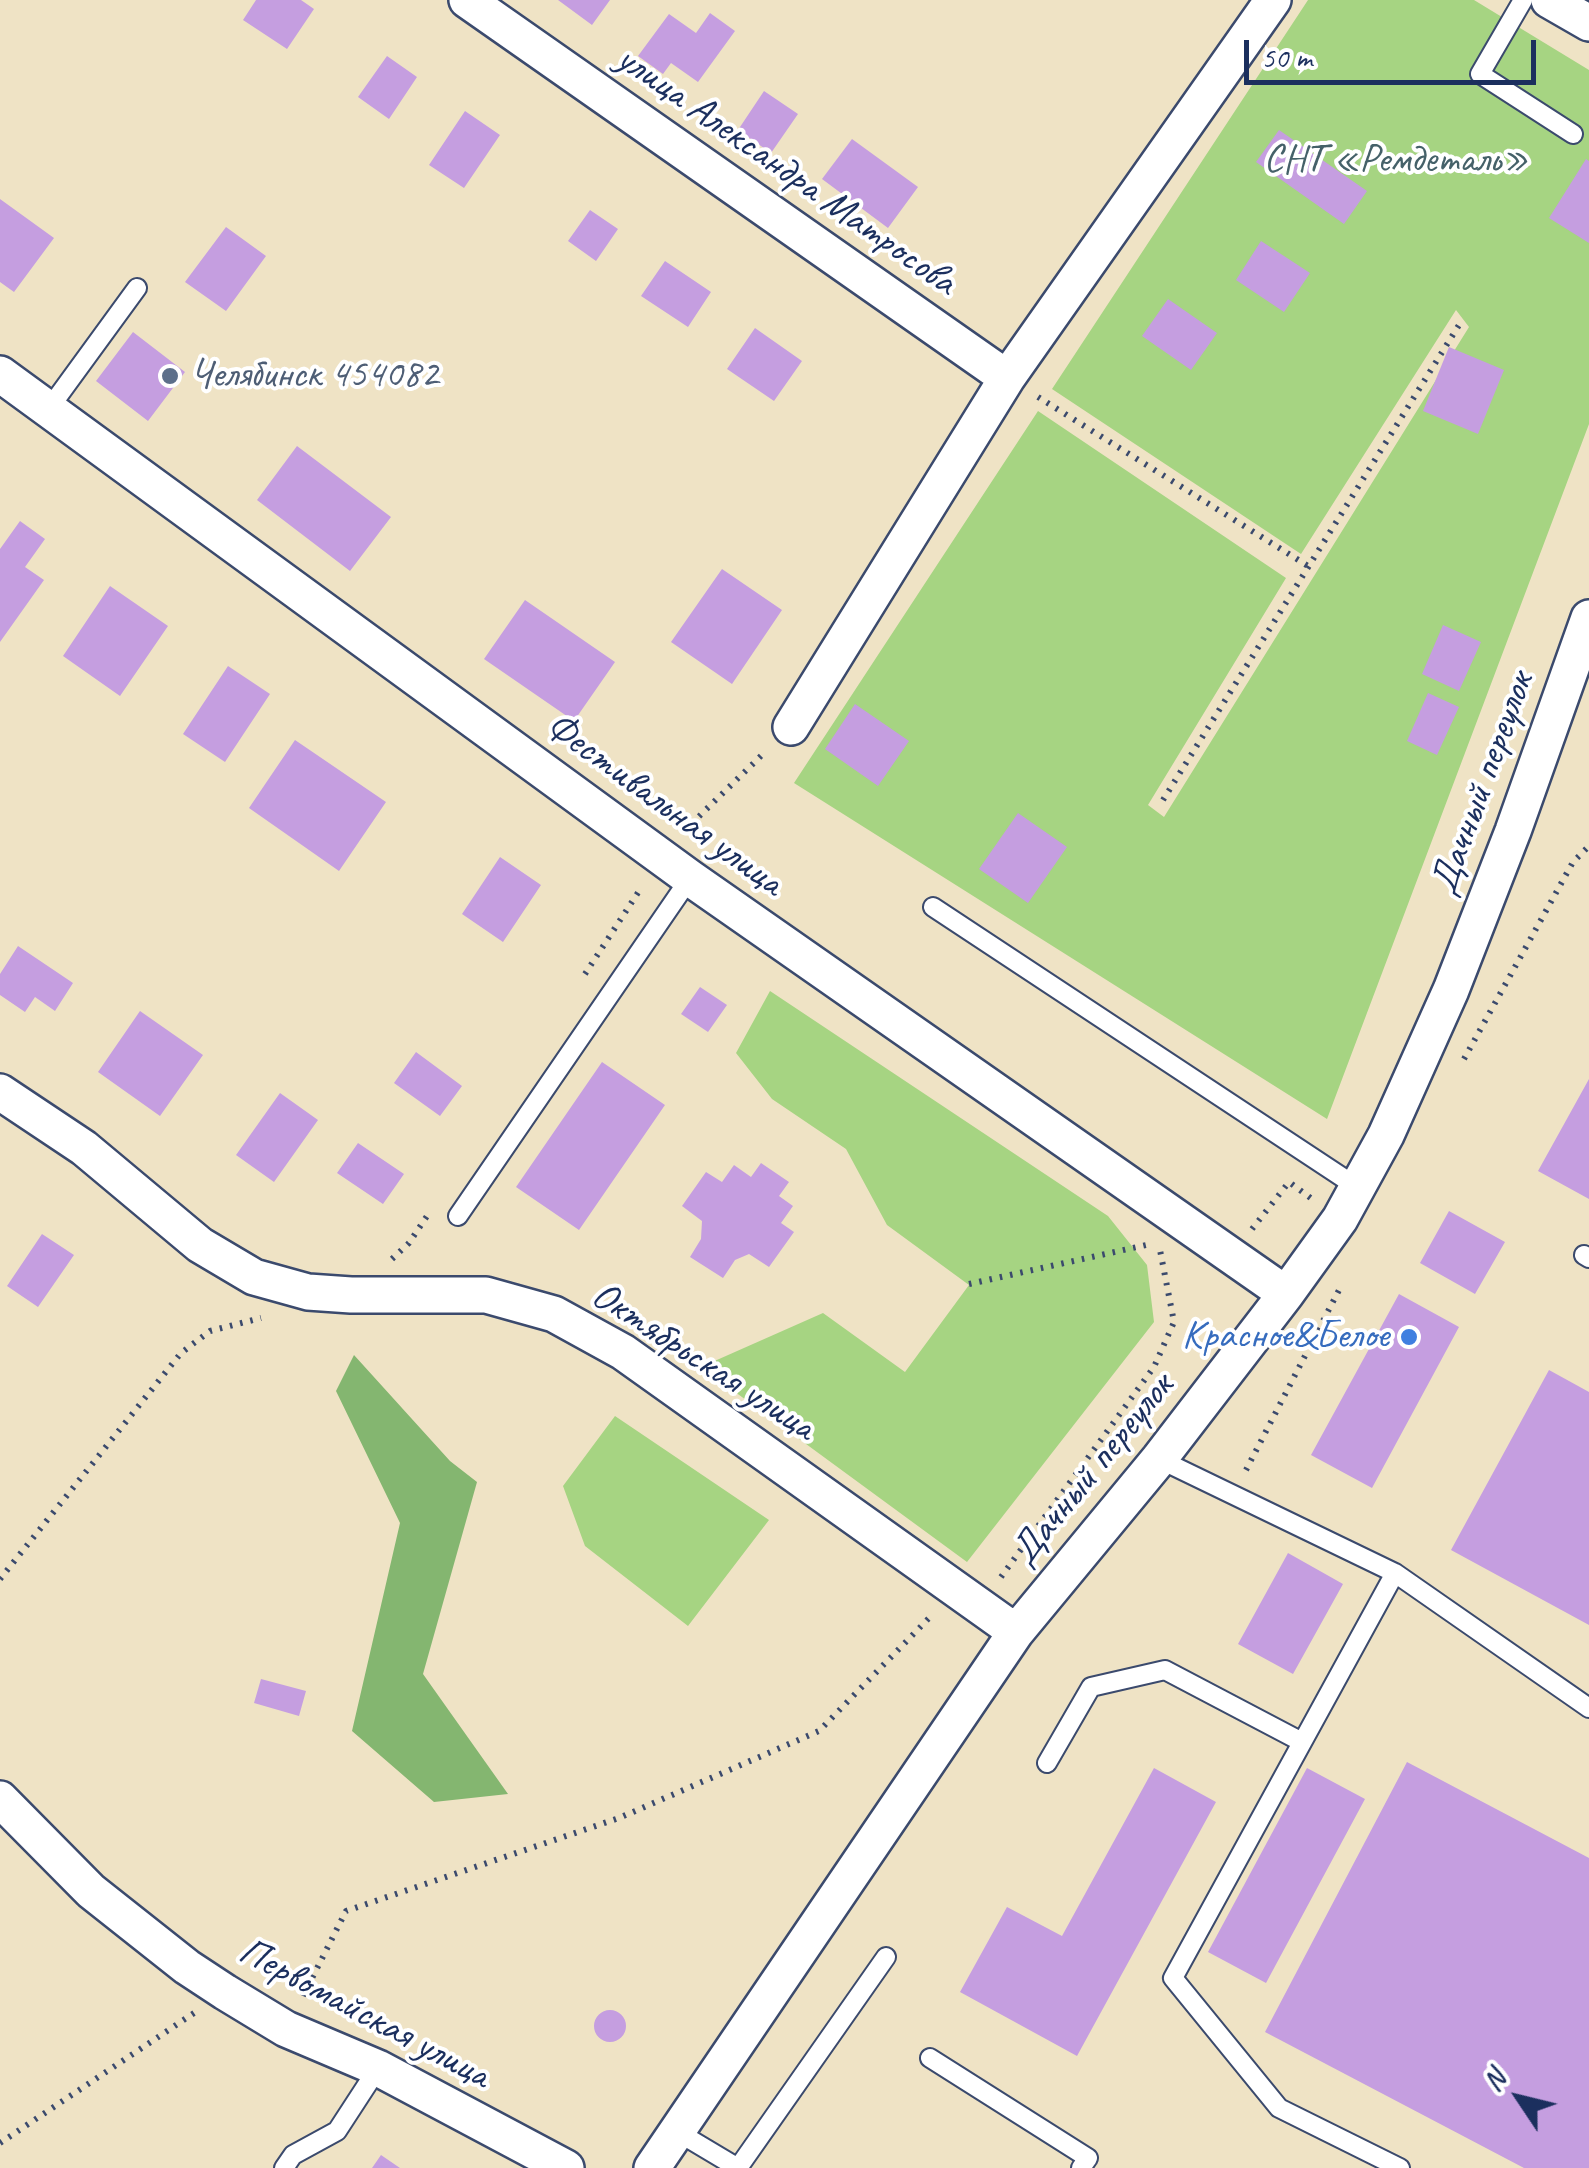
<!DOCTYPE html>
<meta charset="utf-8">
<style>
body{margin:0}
#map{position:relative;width:1589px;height:2168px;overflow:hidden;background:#efe3c5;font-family:Caveat,sans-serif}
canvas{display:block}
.north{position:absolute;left:1469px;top:2048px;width:100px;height:100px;-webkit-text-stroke:8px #fff;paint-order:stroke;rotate:305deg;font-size:28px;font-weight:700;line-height:40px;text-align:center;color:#1b2f5e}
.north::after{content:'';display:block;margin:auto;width:35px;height:45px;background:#1b2f5e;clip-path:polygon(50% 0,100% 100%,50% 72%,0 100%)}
.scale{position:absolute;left:1244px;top:40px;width:292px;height:45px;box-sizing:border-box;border:5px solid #1b2f5e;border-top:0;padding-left:12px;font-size:30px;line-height:35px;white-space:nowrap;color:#1b2f5e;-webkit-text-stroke:8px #fff;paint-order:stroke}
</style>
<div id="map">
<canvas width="1589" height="2168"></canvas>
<div class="north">N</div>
<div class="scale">50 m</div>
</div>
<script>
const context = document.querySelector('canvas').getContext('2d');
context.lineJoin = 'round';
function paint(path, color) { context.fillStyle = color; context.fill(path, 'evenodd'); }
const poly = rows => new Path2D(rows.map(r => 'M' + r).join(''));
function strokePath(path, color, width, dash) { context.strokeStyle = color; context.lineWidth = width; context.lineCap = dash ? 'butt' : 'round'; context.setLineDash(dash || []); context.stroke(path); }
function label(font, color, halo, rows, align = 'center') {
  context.font = font + ' Caveat,sans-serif'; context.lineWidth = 8; context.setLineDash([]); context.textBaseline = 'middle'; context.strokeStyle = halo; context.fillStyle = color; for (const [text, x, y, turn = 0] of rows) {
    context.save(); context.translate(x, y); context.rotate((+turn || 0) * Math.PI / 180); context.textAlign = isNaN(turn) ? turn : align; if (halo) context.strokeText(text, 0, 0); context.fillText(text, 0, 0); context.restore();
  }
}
paint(poly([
 [1308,0,1474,0,1589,70,1589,424,1327,1119,794,783,1038,411,1286,578,1148,805,1164,817,1469,327,1456,310,1301,554,1052,389],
 [770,991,1108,1216,1147,1265,1154,1322,967,1562,701,1367,823,1313,905,1372,969,1285,887,1225,846,1149,772,1099,736,1053],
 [615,1416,769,1520,688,1626,585,1546,563,1486]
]), '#a6d482');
paint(poly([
 [354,1355,450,1461,477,1482,423,1674,508,1794,434,1802,352,1731,400,1523,336,1391]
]), '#84b670');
paint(poly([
 [256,0,301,0,314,9,287,49,243,20],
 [558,0,610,0,592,25],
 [710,13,735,31,698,82,671,63,663,74,638,56,669,14,696,33],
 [387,56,417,77,389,119,358,97],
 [764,91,798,114,771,153,738,130],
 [465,111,500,135,464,188,429,165],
 [1279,130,1367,191,1344,224,1256,162],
 [852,139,918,187,888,228,822,179],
 [1586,159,1589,161,1589,243,1549,218],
 [0,199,54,238,14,292,0,282],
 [590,210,618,229,596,261,568,241],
 [226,227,266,256,226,311,185,282],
 [1261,241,1310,273,1284,312,1236,280],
 [665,261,711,292,688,327,641,296],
 [1168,299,1217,333,1191,370,1142,336],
 [755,328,802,361,774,401,727,369],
 [133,332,185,372,148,421,96,381],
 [1449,347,1504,370,1478,434,1423,411],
 [297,446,391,517,350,571,257,500],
 [20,521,45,539,25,567,44,580,0,642,0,549],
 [722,569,782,610,732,684,671,642],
 [110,586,168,626,120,696,63,656],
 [525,600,615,662,574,721,484,659],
 [1443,625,1481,642,1459,691,1422,674],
 [228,666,270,694,225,762,183,734],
 [1428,693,1459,707,1437,755,1407,741],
 [855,704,909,741,878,786,825,749],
 [295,740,386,802,339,871,249,808],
 [1018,813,1067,847,1028,903,979,869],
 [500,857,541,885,503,942,462,914],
 [18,946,73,983,55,1011,35,997,25,1012,0,995,0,974],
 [700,987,727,1005,708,1032,681,1014],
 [140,1011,203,1055,160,1116,98,1072],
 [416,1052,462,1086,440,1116,394,1083],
 [602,1062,665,1105,579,1230,516,1187],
 [1589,1079,1589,1199,1538,1171],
 [280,1093,318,1120,274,1182,236,1155],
 [358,1143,404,1174,383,1204,337,1173],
 [761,1163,789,1182,779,1196,793,1206,781,1223,794,1232,769,1267,749,1254,735,1260,723,1278,690,1257,701,1239,702,1221,682,1206,706,1172,722,1182,734,1165,751,1177],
 [1449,1211,1505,1242,1475,1294,1420,1263],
 [42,1234,74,1255,38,1307,7,1286],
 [1399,1294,1459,1327,1372,1488,1311,1455],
 [1549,1370,1589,1392,1589,1625,1451,1550],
 [1288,1553,1343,1584,1293,1674,1238,1644],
 [261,1679,306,1691,299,1716,254,1703],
 [1407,1762,1589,1858,1589,2168,1524,2168,1265,2032],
 [1154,1768,1216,1802,1077,2056,960,1992,1007,1907,1062,1936],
 [1307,1768,1365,1799,1266,1983,1208,1952],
 '594 2026a16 16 0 1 1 32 0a16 16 0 1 1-32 0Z',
 [381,2155,400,2168,372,2168]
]), '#c59ee0');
const service = poly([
 [1523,0,1480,74,1573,134],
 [48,410,137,288],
 [933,907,1357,1187],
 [458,1216,690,878],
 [1584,1255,1589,1258],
 [1159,1459,1395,1573,1589,1708],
 [1395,1573,1173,1978,1279,2108,1400,2168],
 [1047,1763,1091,1687,1165,1670,1302,1742],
 [930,2058,1088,2158,1081,2168],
 [676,2131,738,2168],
 [284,2168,293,2155,337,2131,378,2068],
 [738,2168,886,1957]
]);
const minor = poly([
 [467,0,1007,378],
 [1549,0,1589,23],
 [0,374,690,878,1286,1294],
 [791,727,1007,378,1273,0],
 [0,1092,84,1148,200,1245,254,1277,308,1292,351,1295,486,1295,554,1314,623,1352,1016,1632],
 [0,1799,91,1891,187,1967,225,1992,286,2029,378,2068,566,2168],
 [652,2168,1016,1632,1159,1459,1286,1294,1340,1219,1386,1135,1451,990,1513,831,1589,618]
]);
strokePath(service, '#3b4a6d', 22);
strokePath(minor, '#3b4a6d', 40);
strokePath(poly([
 [1038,397,1308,566],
 [1163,800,1459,325],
 [684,831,765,752],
 [585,974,641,888],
 [1464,1059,1573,862,1589,846],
 [1252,1229,1289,1182,1312,1199],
 [392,1259,409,1243,431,1210],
 [969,1284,1151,1244],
 [1246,1470,1339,1290],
 [1001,1577,1154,1367,1174,1322,1160,1250],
 [0,1579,181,1353,210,1331,261,1318],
 [303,1996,346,1911,619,1818,819,1731,931,1616],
 [0,2143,194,2013]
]), '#3b4a6d', 6, [2.5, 8]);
strokePath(service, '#fff', 18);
strokePath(minor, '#fff', 35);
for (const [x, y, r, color] of [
 [170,376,10,"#5c6f8a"],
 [1409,1337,10,"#3f7fe0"]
]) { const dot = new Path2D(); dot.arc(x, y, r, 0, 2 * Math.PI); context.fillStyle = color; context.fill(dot); strokePath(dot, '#fff', 4); }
label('40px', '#456169', '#fff', [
 ["СНТ «Ремдеталь»",1396,161]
]);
label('40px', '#1b2f5e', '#fff', [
 ["улица Александра Матросова",786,171,35],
 ["Дачный переулок",1483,784,-70],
 ["Фестивальная улица",664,805,36],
 ["Октябрьская улица",703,1362,33],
 ["Дачный переулок",1093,1470,-51],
 ["Первомайская улица",364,2014,28]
]);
label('40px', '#4e5e75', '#fff', [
 ["Челябинск 454082",190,376]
], 'left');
label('40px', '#366cbe', '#fff', [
 ["Красное&Белое",1389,1337]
], 'right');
</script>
